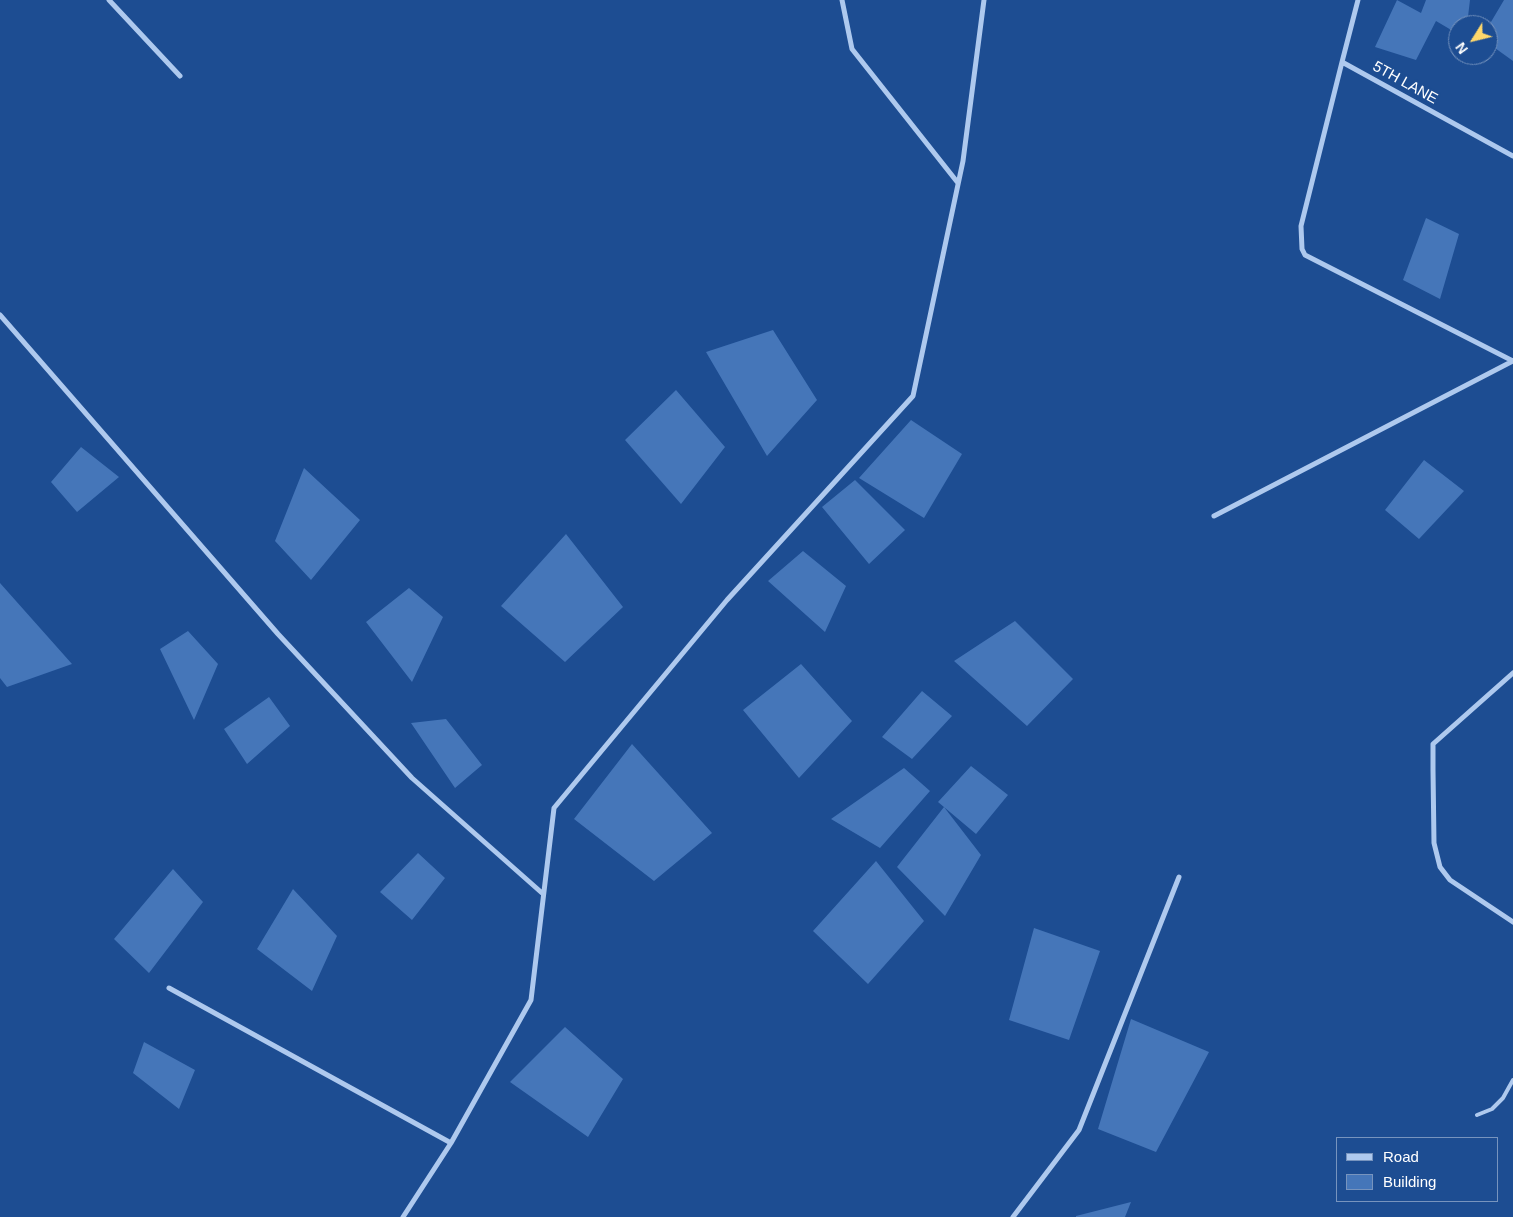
<!DOCTYPE html>
<style>
body{margin:0}
#map{position:relative;width:1513px;height:1217px;overflow:hidden;background:#1d4d92;font-family:Helvetica,sans-serif}
canvas{display:block}
.legend{position:absolute;left:1336px;top:1137px;width:162px;height:65px;box-sizing:border-box;background:#1d4d92;border:1px solid #7794be;margin:0;padding:6px 9px;list-style:none;font-size:15px;color:#fff}
.legend li{display:flex;align-items:center;gap:10px;height:25px}
.legend b{width:25px;border:1px solid #7794be}
.north{position:absolute;left:1448px;top:15px;width:50px;height:50px;box-sizing:border-box;background:#1d4d92;border:1px solid #7794be;border-radius:50%;rotate:234deg;font-size:14px;font-weight:700;line-height:20px;text-align:center;color:#fff}
.north::after{content:'';display:block;margin:auto;width:18px;height:22px;background:#fed86c;clip-path:polygon(50% 0,100% 100%,50% 72%,0 100%)}
</style>
<div id="map">
<canvas width="1513" height="1217"></canvas>
<ul class="legend">
<li><b style="height:6px;background:#aec9ee"></b>Road</li>
<li><b style="height:14px;background:#4576b9"></b>Building</li>
</ul>
<div class="north">N</div>
</div>
<script>
const context = document.querySelector('canvas').getContext('2d');
context.lineJoin = 'round';
function paint(path, color) { context.fillStyle = color; context.fill(path, 'evenodd'); }
const poly = rows => new Path2D(rows.map(r => 'M' + r).join(''));
function strokePath(path, color, width, dash) { context.strokeStyle = color; context.lineWidth = width; context.lineCap = dash ? 'butt' : 'round'; context.setLineDash(dash || []); context.stroke(path); }
function label(font, color, halo, rows, align = 'center') {
  context.font = font + ' Helvetica,sans-serif'; context.lineWidth = 5; context.setLineDash([]); context.textBaseline = 'middle'; context.strokeStyle = halo; context.fillStyle = color; for (const [text, x, y, turn = 0] of rows) {
    context.save(); context.translate(x, y); context.rotate((+turn || 0) * Math.PI / 180); context.textAlign = isNaN(turn) ? turn : align; if (halo) context.strokeText(text, 0, 0); context.fillText(text, 0, 0); context.restore();
  }
}
paint(poly([
 [1397,0,1421,13,1426,0,1470,0,1467,25,1458,25,1458,34,1436,21,1416,60,1375,47],
 [1504,0,1513,0,1513,61,1488,43,1488,27],
 [1426,218,1459,234,1440,299,1403,280],
 [773,330,817,400,767,456,706,352],
 [676,390,725,447,681,504,625,440],
 [911,420,962,454,924,518,859,478],
 [81,447,119,477,77,512,51,482],
 [1424,460,1464,491,1419,539,1385,510],
 [304,468,360,520,311,580,275,541],
 [855,480,905,530,869,564,822,507],
 [566,534,623,607,565,662,501,606],
 [803,551,846,586,825,632,768,581],
 [0,583,72,664,7,687,0,678],
 [409,588,443,617,412,682,366,622],
 [1015,621,1073,679,1027,726,954,661],
 [188,631,218,664,194,720,160,649],
 [801,664,852,721,799,778,743,710],
 [922,691,952,716,912,759,882,737],
 [269,697,290,726,247,764,224,729],
 [446,719,482,765,455,788,411,723],
 [632,744,712,833,654,881,574,819],
 [971,766,1008,795,976,834,938,802],
 [904,768,930,791,880,848,831,819],
 [944,807,981,855,945,916,897,867],
 [418,853,445,878,412,920,380,892],
 [876,861,924,921,868,984,813,931],
 [173,869,203,902,149,973,114,939],
 [293,889,337,936,312,991,257,949],
 [1034,928,1100,951,1069,1040,1009,1020],
 [1131,1019,1209,1052,1156,1152,1098,1129],
 [565,1027,623,1079,588,1137,510,1082],
 [144,1042,195,1070,179,1109,133,1073],
 [1131,1202,1125,1217,1076,1217,1076,1216]
]), '#4576b9');
strokePath(poly([
 [1477,1115,1492,1109,1503,1098,1513,1080]
]), '#aec9ee', 4);
strokePath(poly([
 [109,0,180,76],
 [842,0,852,49,958,183],
 [1358,0,1342,62,1513,156],
 [1342,62,1301,226,1302,249,1305,255,1513,361],
 [0,315,278,634,412,778,542,893],
 [1214,516,1513,361],
 [1513,673,1433,744,1433,770,1434,843,1440,867,1450,880,1513,922],
 [169,988,451,1143],
 [403,1217,451,1143,531,1000,554,808,727,600,913,396,963,161,984,0],
 [1013,1217,1079,1130,1179,877]
]), '#aec9ee', 5);
label('15px', '#fff', '#1d4d92', [
 ["5TH LANE",1405,83,29]
]);
</script>
